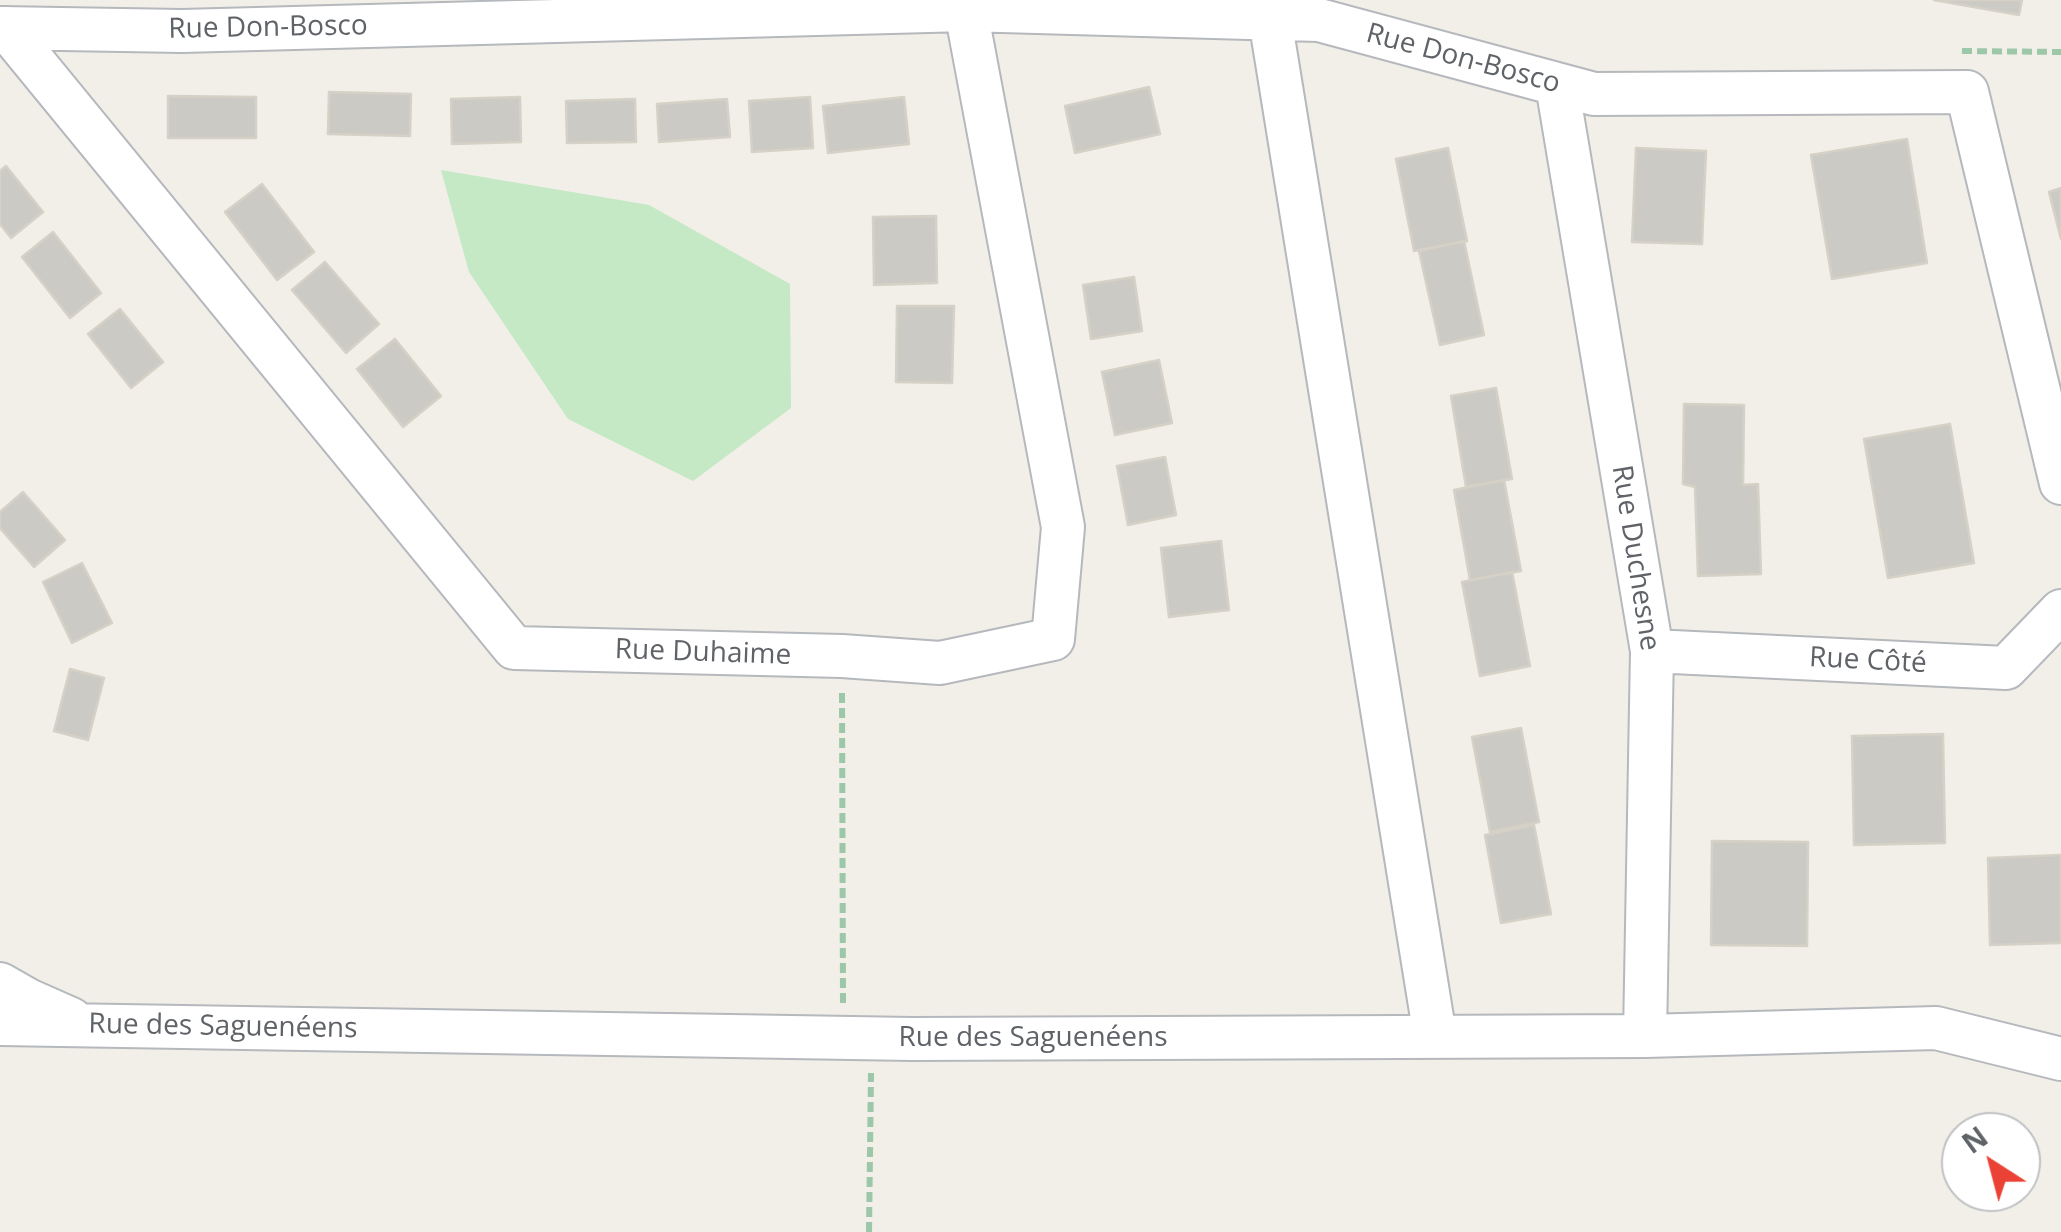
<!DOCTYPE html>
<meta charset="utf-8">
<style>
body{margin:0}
#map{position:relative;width:2061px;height:1232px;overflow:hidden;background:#f1efe8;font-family:"Open Sans",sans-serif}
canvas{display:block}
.north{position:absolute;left:1941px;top:1112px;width:100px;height:100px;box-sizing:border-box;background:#fff;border:2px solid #bfc1c3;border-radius:50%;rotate:324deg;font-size:28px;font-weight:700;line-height:40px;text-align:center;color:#5f6368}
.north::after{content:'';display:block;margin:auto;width:35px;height:45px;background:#ea4335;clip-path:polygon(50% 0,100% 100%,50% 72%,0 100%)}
</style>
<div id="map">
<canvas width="2061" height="1232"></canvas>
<div class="north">N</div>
</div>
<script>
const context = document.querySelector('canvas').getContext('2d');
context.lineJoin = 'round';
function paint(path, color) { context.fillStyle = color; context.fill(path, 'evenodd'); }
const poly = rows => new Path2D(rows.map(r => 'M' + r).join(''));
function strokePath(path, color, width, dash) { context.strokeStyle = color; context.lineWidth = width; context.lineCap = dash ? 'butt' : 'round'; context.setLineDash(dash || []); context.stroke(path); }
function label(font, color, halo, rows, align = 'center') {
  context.font = font + ' "Open Sans",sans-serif'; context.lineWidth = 9; context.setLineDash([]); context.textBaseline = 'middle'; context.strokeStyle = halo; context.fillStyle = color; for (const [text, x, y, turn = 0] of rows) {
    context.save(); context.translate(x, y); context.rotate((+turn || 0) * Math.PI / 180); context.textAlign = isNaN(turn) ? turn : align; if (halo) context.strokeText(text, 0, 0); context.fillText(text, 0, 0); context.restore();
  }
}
paint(poly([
 [441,170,649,205,790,284,791,408,693,481,568,419,469,272]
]), '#c5e8c5');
const building = poly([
 [1934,0,2022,0,2019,15,1934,0],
 [1149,87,1160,134,1075,153,1065,106,1149,87],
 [329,92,411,94,410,136,328,134,329,92],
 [168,96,256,97,256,138,168,138,168,96],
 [520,97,521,142,452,144,451,99,520,97],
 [810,97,813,148,752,152,749,101,810,97],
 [904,97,909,144,828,153,823,106,904,97],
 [635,99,636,142,567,143,566,101,635,99],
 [727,99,730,137,659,142,657,104,727,99],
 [1907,139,1927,263,1832,279,1811,155,1907,139],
 [1448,148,1467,241,1414,251,1396,159,1448,148],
 [1636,148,1706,151,1702,244,1632,242,1636,148],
 [6,166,43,212,11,238,0,224,0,171,6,166],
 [262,184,314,252,277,280,225,212,262,184],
 [2061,188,2061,239,2049,192,2061,188],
 [936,216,937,283,874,285,873,217,936,216],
 [53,232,101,293,70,318,22,257,53,232],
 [1464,241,1484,335,1440,345,1419,251,1464,241],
 [325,262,379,324,346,353,292,290,325,262],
 [1134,277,1142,331,1091,339,1083,285,1134,277],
 [897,306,954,306,952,383,896,382,897,306],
 [120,309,163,362,131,388,88,334,120,309],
 [395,339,441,396,403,427,357,369,395,339],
 [1159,360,1172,423,1115,435,1102,372,1159,360],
 [1496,388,1512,479,1466,487,1451,396,1496,388],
 [1684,404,1744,405,1743,485,1758,484,1761,574,1698,576,1695,487,1683,484,1684,404],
 [1950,424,1974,563,1888,578,1864,439,1950,424],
 [1165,457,1176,515,1128,525,1117,466,1165,457],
 [1504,480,1521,571,1470,580,1454,490,1504,480],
 [23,492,65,540,34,567,0,528,0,512,23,492],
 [1221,541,1229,610,1169,617,1161,548,1221,541],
 [82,563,112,623,72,643,43,582,82,563],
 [1512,572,1530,666,1480,676,1462,582,1512,572],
 [70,669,104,678,88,740,54,731,70,669],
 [1521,728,1539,822,1490,832,1472,737,1521,728],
 [1943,734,1945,843,1854,845,1852,736,1943,734],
 [1534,825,1551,914,1501,923,1485,835,1534,825],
 [1712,841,1808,842,1807,946,1711,945,1712,841],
 [2061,855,2061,943,1990,945,1988,858,2061,855]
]);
paint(building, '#cccac5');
strokePath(building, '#d6d1c6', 2.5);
const minor = poly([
 [1270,19,1435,1036],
 [0,28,182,31,966,10,1319,20,1594,94,1967,92,2061,483],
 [6,28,514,648,842,656,940,663,1053,639,1063,527,964,0],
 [1557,85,1652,651,1645,1036],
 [1652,651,2006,668,2061,611],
 [0,984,28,1000,71,1019],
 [0,1024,912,1039,1645,1036,1936,1028,2061,1059]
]);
strokePath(minor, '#b5b8bc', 46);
strokePath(poly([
 [1962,51,2061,52],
 [842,693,843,1005],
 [869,1232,871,1073]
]), '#9cc7a9', 6, [10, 5]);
strokePath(minor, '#fff', 42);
label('28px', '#5f6368', '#fff', [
 ["Rue Don-Bosco",268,28,-1],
 ["Rue Don-Bosco",1463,59,15],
 ["Rue Duchesne",1635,558,81],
 ["Rue Duhaime",703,653,2],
 ["Rue Côté",1868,661,3],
 ["Rue des Saguenéens",223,1027,1],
 ["Rue des Saguenéens",1033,1038]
]);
</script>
